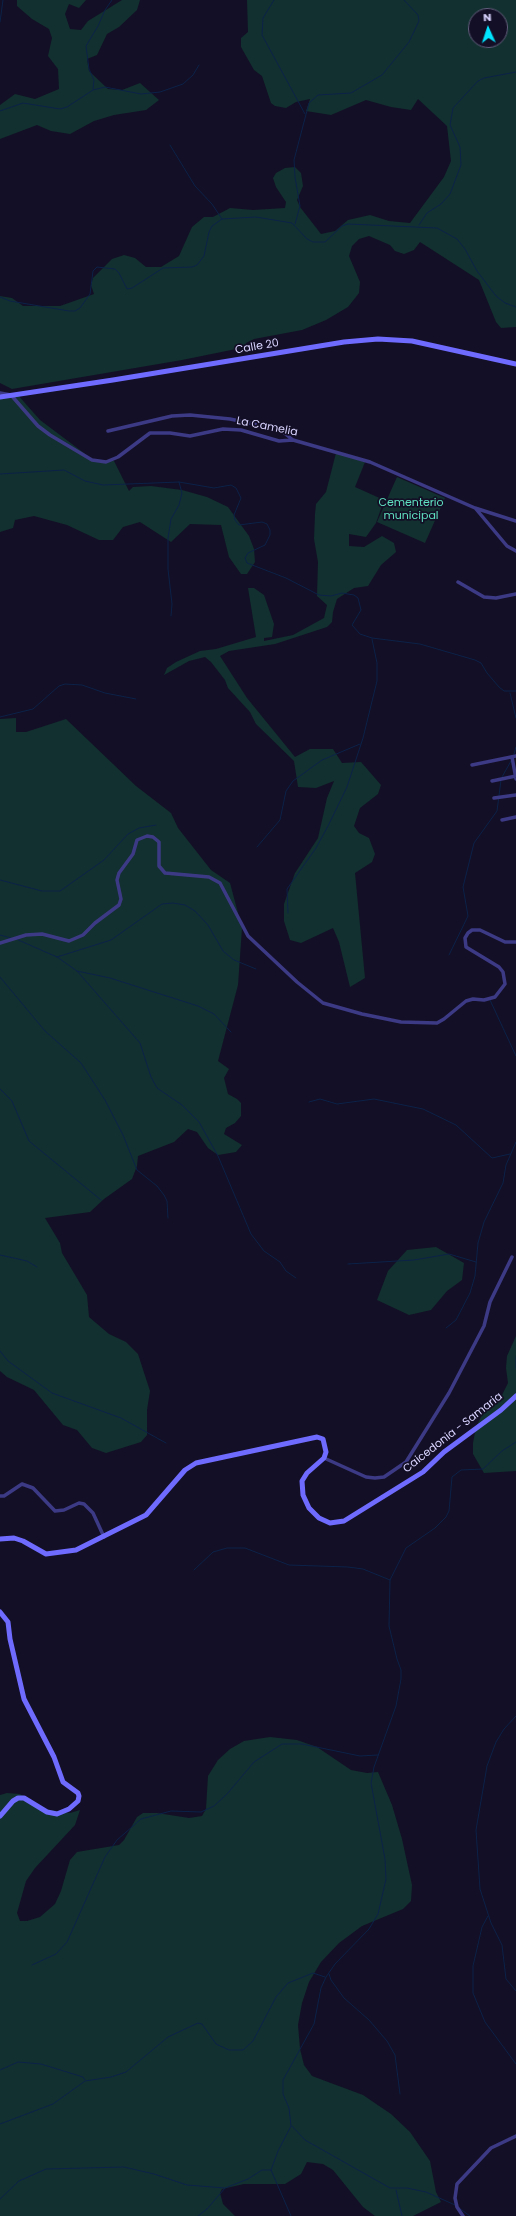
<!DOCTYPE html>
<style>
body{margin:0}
#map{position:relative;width:516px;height:2216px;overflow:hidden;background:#130f26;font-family:Poppins,sans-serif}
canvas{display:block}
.north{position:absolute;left:468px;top:8px;width:40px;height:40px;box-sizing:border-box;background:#130f26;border:1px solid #625e7d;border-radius:50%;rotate:357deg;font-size:11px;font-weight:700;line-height:16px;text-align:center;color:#d9d4ff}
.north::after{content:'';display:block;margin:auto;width:14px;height:18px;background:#00e5ff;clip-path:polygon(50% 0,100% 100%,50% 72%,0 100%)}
</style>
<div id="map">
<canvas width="516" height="2216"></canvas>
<div class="north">N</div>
</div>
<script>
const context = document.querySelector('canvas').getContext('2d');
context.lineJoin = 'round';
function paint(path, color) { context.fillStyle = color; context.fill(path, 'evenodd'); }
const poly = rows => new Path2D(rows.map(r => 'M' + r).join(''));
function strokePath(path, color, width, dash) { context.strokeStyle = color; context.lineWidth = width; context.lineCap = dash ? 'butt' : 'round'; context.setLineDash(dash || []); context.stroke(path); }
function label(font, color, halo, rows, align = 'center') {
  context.font = font + ' Poppins,sans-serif'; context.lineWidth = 3.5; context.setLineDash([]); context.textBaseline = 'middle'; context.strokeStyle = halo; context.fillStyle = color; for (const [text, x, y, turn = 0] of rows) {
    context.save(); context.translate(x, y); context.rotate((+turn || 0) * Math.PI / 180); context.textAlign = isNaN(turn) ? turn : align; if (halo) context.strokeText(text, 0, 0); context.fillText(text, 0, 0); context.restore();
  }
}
paint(poly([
 [17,0,86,0,79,8,69,4,65,14,70,29,81,30,88,21,122,0,140,0,137,10,119,27,107,34,97,55,87,59,89,71,108,89,122,90,140,83,159,100,146,110,114,115,94,121,70,134,51,131,37,125,0,139,0,105,15,94,35,99,59,89,58,69,48,56,52,38,49,29,32,19,17,6],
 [247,0,516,0,516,327,501,328,496,322,479,280,420,242,414,250,404,254,395,251,390,245,369,236,359,239,352,246,349,256,360,282,359,293,348,307,326,320,302,330,254,339,246,343,246,347,182,360,12,389,0,383,0,296,12,298,23,306,60,306,94,294,91,285,93,278,112,259,124,255,135,258,146,267,161,267,179,256,192,227,204,217,213,217,230,208,253,210,285,208,286,202,276,187,273,178,276,173,285,168,295,167,301,173,303,186,297,200,300,207,321,234,335,231,348,220,370,215,389,221,410,223,444,177,451,161,447,126,418,99,411,110,391,107,366,100,331,115,306,111,310,99,296,102,286,108,275,106,271,103,262,76,254,70,241,47,241,38,248,32],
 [476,16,500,16,500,40,476,40],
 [17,394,40,420,92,459,114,461,129,491,133,487,151,486,182,490,207,497,228,507,249,536,254,549,255,562,247,574,241,574,229,557,221,525,190,524,171,542,140,522,123,527,113,540,99,540,67,525,34,516,15,520,13,528,0,532,0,397],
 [336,453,365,462,355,487,384,500,376,523,366,537,349,534,349,546,364,547,382,536,394,543,396,552,381,565,368,586,354,588,337,599,333,612,332,622,327,627,275,644,229,651,220,656,247,698,295,757,310,749,333,749,342,763,361,762,381,785,378,794,360,808,354,826,359,833,369,838,375,854,372,862,355,873,365,978,350,987,339,942,333,928,301,943,290,940,284,921,284,904,295,873,318,838,327,798,334,781,316,788,298,787,294,761,256,724,250,712,228,688,225,680,211,662,205,657,189,661,164,675,167,668,176,662,200,651,216,649,256,637,248,588,254,588,264,595,274,624,272,637,264,638,264,641,293,635,324,618,327,605,317,596,318,562,314,539,315,514,316,504,326,492],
 [397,477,445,498,425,543,377,522],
 [16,718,16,732,26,732,66,719,136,786,171,813,178,828,211,870,230,883,242,928,238,985,218,1061,229,1069,224,1078,228,1094,237,1099,241,1103,241,1116,235,1123,226,1128,224,1134,242,1145,236,1152,218,1155,208,1148,197,1132,188,1129,174,1142,138,1156,137,1166,132,1179,104,1199,90,1212,45,1218,60,1243,62,1253,87,1295,89,1317,109,1334,126,1342,138,1354,150,1391,147,1410,147,1435,141,1442,106,1453,92,1448,77,1430,63,1425,34,1390,7,1377,0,1371,0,719],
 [436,1247,464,1263,462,1280,447,1291,431,1310,409,1315,377,1300,388,1271,407,1250],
 [516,1336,516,1471,484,1473,473,1454,473,1443,476,1427,482,1415,502,1395,508,1383,506,1368,507,1356],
 [270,1737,297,1740,317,1747,351,1770,367,1773,378,1772,392,1805,402,1839,412,1885,411,1901,403,1909,362,1926,339,1943,321,1962,309,1982,302,2003,298,2025,300,2049,304,2065,312,2076,363,2095,391,2114,410,2132,430,2161,436,2192,441,2202,413,2216,375,2216,363,2207,333,2170,323,2164,307,2162,301,2174,285,2184,244,2184,222,2189,220,2193,223,2204,235,2216,0,2216,0,1795,7,1793,20,1794,44,1809,70,1813,80,1810,75,1825,35,1868,26,1881,17,1913,20,1921,27,1921,40,1917,55,1904,61,1891,70,1860,77,1852,119,1845,124,1840,137,1817,143,1813,157,1813,189,1818,202,1816,206,1809,208,1776,218,1760,230,1749,244,1741]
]), '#12302f');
strokePath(poly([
 [274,0,263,18,262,35,305,114],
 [0,22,3,0],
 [93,89,94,80,89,69,86,46,98,26,105,10,112,0],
 [0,111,23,103,60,109,67,107,93,90,105,87,141,94,160,92,183,84,193,75,199,65],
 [170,145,195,186,212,204,222,219],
 [295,224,300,206,295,177,294,160,309,103,318,95,351,93,382,75,409,42,419,21,418,15,404,0],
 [419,225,427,213,441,204,450,194,461,165,460,147,450,125,453,108,478,81,484,78,516,72],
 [0,297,10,301,69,311,75,311,80,308,90,294,93,271,97,267,115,269,119,273,127,289,132,288,163,268,192,267,197,265,204,256,209,232,212,226,222,219,256,217,292,223,307,239,313,242,325,242,342,226,348,224,437,228,457,239,465,249,477,271,496,296,505,303,516,307],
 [0,474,64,470,85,481,103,485,179,482,214,488,231,485,236,488,241,498,234,515,235,520,239,525,262,522,267,524,270,530,270,535,265,545,248,553,245,558,247,563,286,578,319,595,331,596,342,593,354,595,358,598,361,610,352,625,360,634,372,638,420,644,475,660,481,663,487,673,499,687,504,691,516,691],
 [171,616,172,604,168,569,168,538,171,519,179,505,182,493,179,482],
 [510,693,516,718],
 [0,717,33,709,59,686,65,684,82,685,105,693,136,699],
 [514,754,516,747],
 [502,777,511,761],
 [257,847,280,820,286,791,293,781,322,760,360,744],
 [0,880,42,891,60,891,104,860,128,834,139,828,156,825],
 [288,913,287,889,316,848,328,826,347,787,363,738,377,681,377,663,372,639],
 [0,935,11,938],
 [16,939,57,957,77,971,140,1043,151,1077,157,1088,182,1105,199,1122,218,1156,251,1234,264,1251,280,1262,286,1271,296,1278],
 [449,955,468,916,463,887,474,843,497,811,501,780],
 [57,957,111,940,162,904,173,903,185,905,195,911,208,925,223,951,234,960,256,969],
 [77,971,110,978,198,1006,214,1014,231,1032],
 [0,977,45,1031,81,1063,105,1100,123,1135,137,1170,157,1186,164,1195,167,1201,168,1218],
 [490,1000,516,1056],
 [0,1089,12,1101,29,1141,101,1200],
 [309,1102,320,1099,337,1104,374,1099,423,1109,456,1125,492,1158,510,1154],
 [0,1255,27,1261,37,1267],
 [348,1264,414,1260,449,1254,476,1262],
 [446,1328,456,1320,470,1293,475,1276,478,1243,484,1222,503,1183,506,1165,516,1142],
 [0,1351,8,1361,52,1393,121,1418,166,1443],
 [516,1357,516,1368],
 [194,1570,213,1552,227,1548,245,1548,289,1565,348,1567,363,1569,390,1580],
 [516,1716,504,1729,496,1742,487,1766,476,1830,480,1889,491,1923,502,1945,506,1979,516,1991],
 [488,1916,482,1927,473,1966,473,1993,485,2022,516,2064],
 [32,1965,56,1954,67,1942,105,1857,117,1840,141,1819,171,1811,201,1812,214,1806,227,1794,254,1762,282,1744,302,1744,360,1756,378,1755],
 [329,1974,331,1980,344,1998,369,2020,387,2041,395,2055,400,2094],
 [0,2070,18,2062,41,2064,83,2077,85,2080],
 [0,2124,53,2104,85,2081,111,2077,126,2072,168,2037,198,2023,202,2024,216,2044,229,2050,243,2050,253,2041,276,1997,288,1983,313,1973,325,1977],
 [292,2126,305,2140,390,2188,407,2188,426,2192,455,2205],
 [396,2190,402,2216],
 [0,2199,19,2181,46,2169,124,2167,154,2174,187,2185,225,2188],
 [459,2208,470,2216],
 [198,2216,207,2209,225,2188,248,2179,262,2170,271,2170],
 [291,2216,271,2170,278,2151,291,2126,289,2108,283,2094,283,2080,314,2024,321,1988,326,1977,335,1964,369,1929,378,1914,386,1879,385,1859,371,1783,374,1767,396,1706,401,1679,401,1670,397,1659,389,1626,390,1580,406,1548,435,1528,446,1517,449,1511,452,1477,461,1470,483,1469,502,1451,516,1442]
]), '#0c2248', 1);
strokePath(poly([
 [0,393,11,395,38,426,50,435,92,460,106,462,118,457,150,433,170,433,190,436,223,429,241,430,279,441,293,440,370,462,475,508,516,521],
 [108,431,172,416,190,415,230,419,259,425,283,432,293,440],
 [476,509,507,546,516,551],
 [458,582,484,597,496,598,516,594],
 [512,757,516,779],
 [472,765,516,756],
 [492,781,516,776],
 [494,798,516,795],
 [502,820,516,817],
 [0,943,26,935,42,934,69,941,83,935,95,923,119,905,121,899,117,880,119,873,133,854,137,840,147,836,153,837,159,842,159,866,165,873,209,877,220,883,248,936,297,982,323,1003,362,1014,401,1022,437,1023,444,1019,466,1001,473,999,484,1000,495,997,505,984,503,972,499,967,466,947,465,938,468,933,472,930,480,930,505,942,516,942],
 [324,1458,366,1477,375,1478,384,1477,406,1462,449,1393,484,1326,490,1302,512,1257],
 [0,1496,4,1496,22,1484,33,1488,55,1511,64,1510,79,1503,84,1504,93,1513,104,1537],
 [463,2216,457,2207,455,2198,457,2184,491,2148,516,2136]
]), '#3d3a85', 3.5);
strokePath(poly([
 [0,397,113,380,344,342,378,339,412,341,516,364],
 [0,1539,14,1538,23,1541,46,1554,76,1550,146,1515,185,1470,196,1463,317,1437,323,1439,326,1452,324,1458,307,1473,302,1481,303,1495,309,1508,319,1518,330,1523,344,1521,423,1472,444,1452,501,1410,516,1396],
 [0,1612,8,1622,10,1639,24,1699,54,1757,63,1782,78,1793,79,1796,78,1801,69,1809,57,1814,47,1812,24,1798,18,1798,13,1801,0,1816]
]), '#6f6bff', 5);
label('11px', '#d9d4ff', '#130f26', [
 ["Calle 20",257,347,-10],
 ["La Camelia",267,427,11],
 ["Caicedonia - Samaria",453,1433,-38]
]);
label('11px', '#5fe0c0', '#130f26', [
 ["Cementerio",411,503],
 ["municipal",411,516]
]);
</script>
